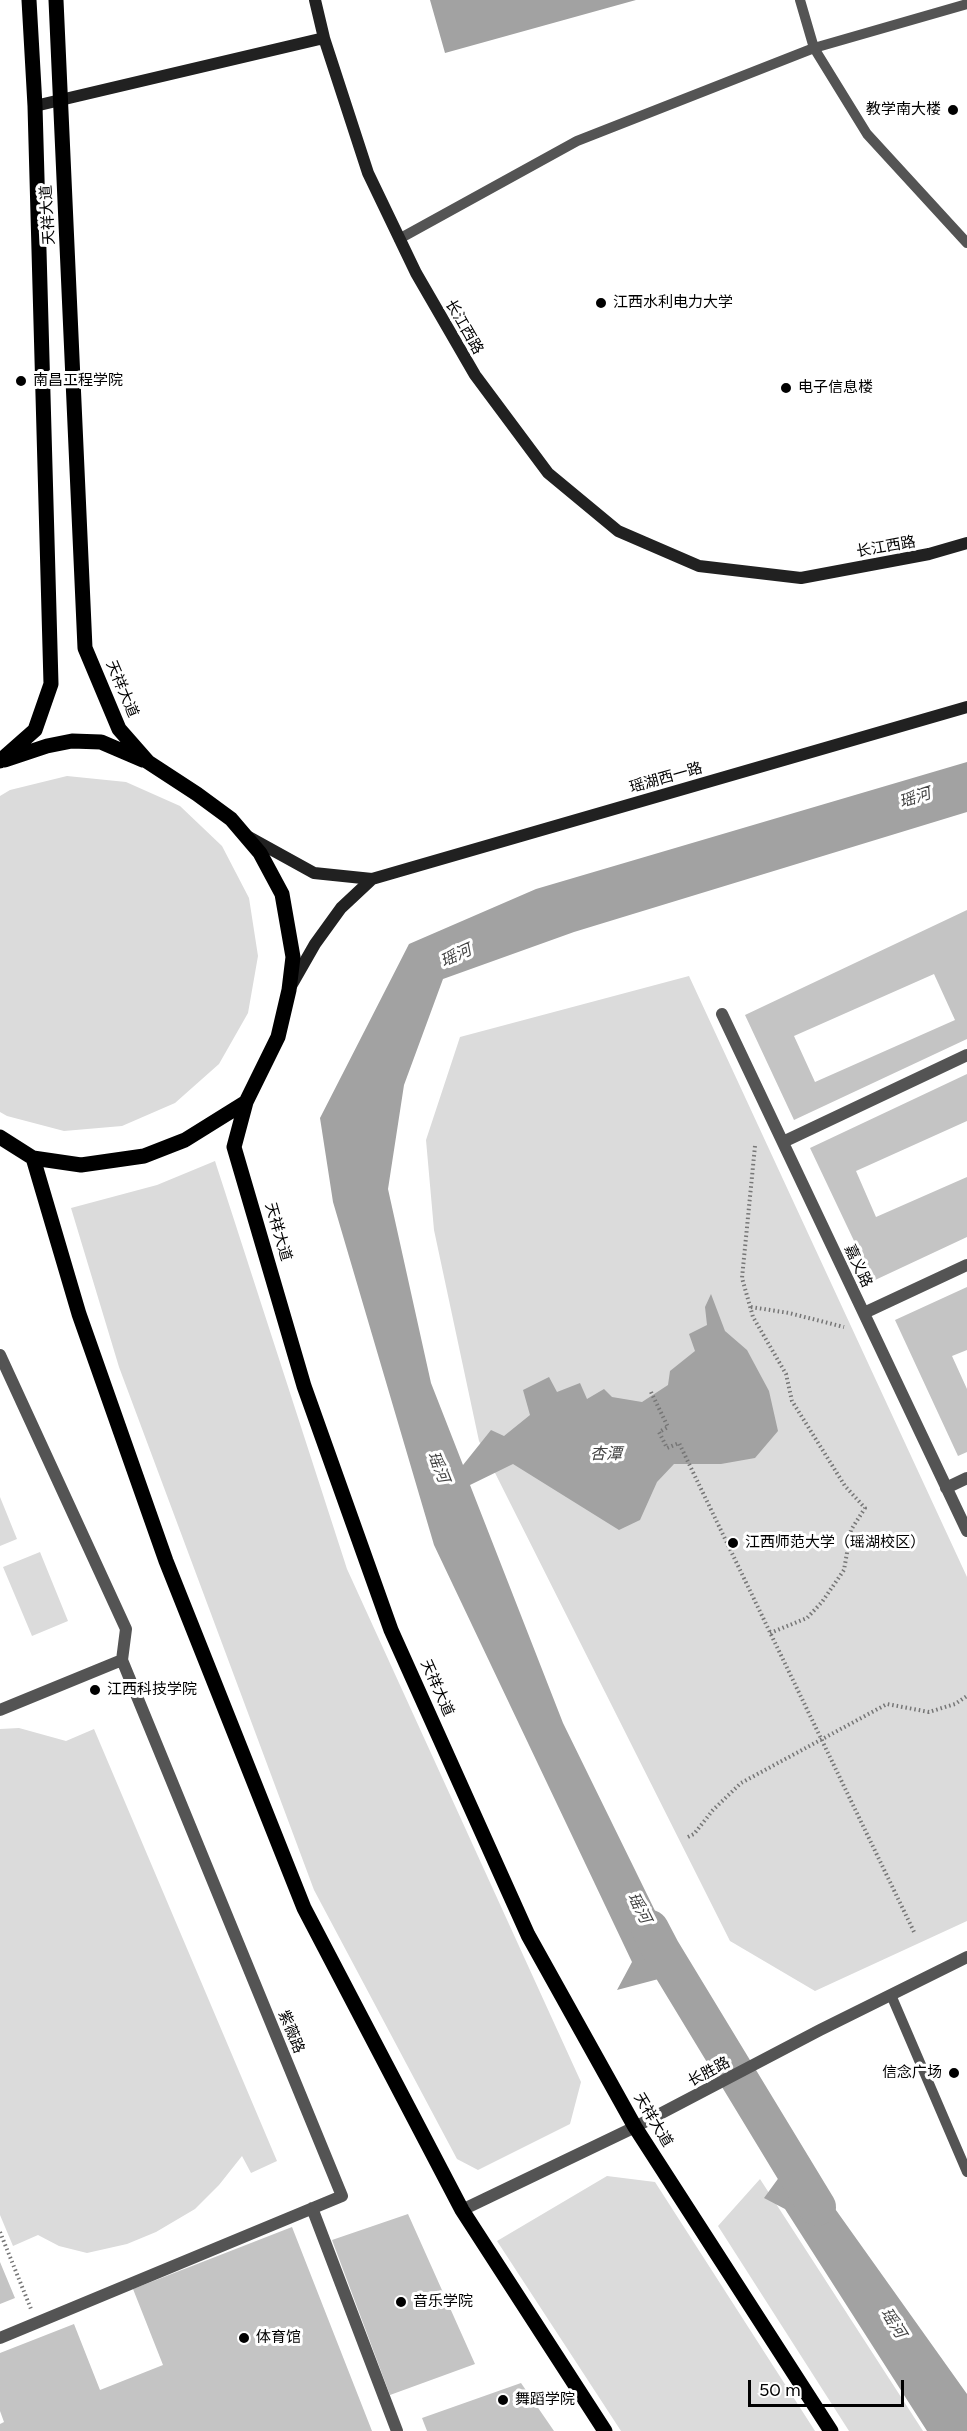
<!DOCTYPE html>
<meta charset="utf-8">
<style>
body{margin:0}
#map{position:relative;width:967px;height:2431px;overflow:hidden;background:#fff;font-family:Figtree,sans-serif}
canvas{display:block}
.scale{position:absolute;left:748px;top:2380px;width:156px;height:27px;box-sizing:border-box;border:3px solid #000;border-top:0;padding-left:8px;font-size:18px;line-height:21px;white-space:nowrap;color:#000;-webkit-text-stroke:4px #fff;paint-order:stroke}
</style>
<div id="map">
<canvas width="967" height="2431"></canvas>
<div class="scale">50 m</div>
</div>
<script>
const context = document.querySelector('canvas').getContext('2d');
context.lineJoin = 'round';
function paint(path, color) { context.fillStyle = color; context.fill(path, 'evenodd'); }
const poly = rows => new Path2D(rows.map(r => 'M' + r).join(''));
function strokePath(path, color, width, dash) { context.strokeStyle = color; context.lineWidth = width; context.lineCap = dash ? 'butt' : 'round'; context.setLineDash(dash || []); context.stroke(path); }
function label(font, color, halo, rows, align = 'center') {
  context.font = font + ' Figtree,"Noto Sans SC",sans-serif'; context.lineWidth = 6; context.setLineDash([]); context.textBaseline = 'middle'; context.strokeStyle = halo; context.fillStyle = color; for (const [text, x, y, turn = 0] of rows) {
    context.save(); context.translate(x, y); context.rotate((+turn || 0) * Math.PI / 180); context.textAlign = isNaN(turn) ? turn : align; if (halo) context.strokeText(text, 0, 0); context.fillText(text, 0, 0); context.restore();
  }
}
paint(poly([
 [67,776,126,782,180,806,222,846,249,898,258,956,248,1013,219,1064,175,1103,122,1126,64,1131,7,1116,0,1112,0,796,10,790],
 [689,976,967,1577,967,1921,815,1991,730,1941,479,1441,434,1230,426,1140,460,1037],
 [215,1161,347,1569,581,2082,570,2124,478,2170,457,2159,314,1890,119,1367,71,1208,157,1185],
 [0,1497,17,1539,0,1546],
 [40,1552,68,1621,32,1636,3,1567],
 [19,1728,66,1741,94,1729,277,2161,251,2173,242,2156,219,2185,195,2209,156,2232,127,2244,87,2253,59,2246,38,2235,13,2246,0,2215,0,1729],
 [607,2176,655,2182,815,2431,621,2431,497,2241],
 [760,2179,923,2431,849,2431,718,2226]
]), '#dbdbdb');
paint(poly([
 [430,0,636,0,445,53],
 [967,762,967,812,574,932,443,979,404,1085,388,1189,431,1383,463,1465,491,1430,504,1436,530,1415,523,1390,549,1377,557,1392,580,1383,587,1399,604,1389,612,1397,642,1402,668,1385,670,1371,695,1351,689,1334,707,1325,705,1307,711,1294,725,1331,747,1350,769,1391,778,1431,755,1458,721,1464,674,1464,657,1482,640,1520,619,1530,513,1464,470,1485,563,1723,685,1972,617,1990,632,1962,434,1545,333,1202,320,1118,409,944,536,889],
 [796,2154,967,2394,967,2431,927,2431,785,2209,764,2198]
]), '#a2a2a2');
strokePath(poly([
 [650,1929,661,1950,817,2207]
]), '#a2a2a2', 38);
paint(poly([
 [967,910,967,1039,794,1120,745,1015],
 [934,974,955,1020,815,1082,794,1036],
 [967,1074,967,1121,856,1171,876,1217,967,1177,967,1237,873,1281,810,1148],
 [967,1287,967,1350,952,1356,967,1389,967,1452,958,1456,895,1320],
 [408,2214,475,2364,390,2395,332,2240],
 [292,2227,372,2431,0,2431,0,2424,4,2422,0,2411,0,2353,74,2324,100,2390,163,2365,133,2289],
 [0,2262,15,2298,0,2304],
 [521,2383,554,2431,427,2431,422,2418]
]), '#c4c4c4');
strokePath(poly([
 [755,1146,742,1278,753,1317,786,1374,792,1401,845,1486,865,1508,851,1530,844,1570,822,1602,807,1618,770,1633],
 [751,1307,789,1313,844,1327],
 [651,1392,668,1427,659,1432,667,1448,679,1443,915,1934],
 [688,1837,694,1834,713,1810,741,1783,887,1704,929,1712,955,1704,967,1696],
 [0,2232,31,2309]
]), '#767676', 4, [1.5, 3]);
strokePath(poly([
 [800,0,814,48,867,134,967,243],
 [399,239,577,141,814,48,967,4],
 [891,1995,967,2172]
]), '#545454', 10);
strokePath(poly([
 [722,1014,967,1531],
 [783,1142,967,1055],
 [864,1313,967,1265],
 [0,1355,126,1629,122,1660],
 [946,1488,967,1478],
 [0,1710,122,1660,342,2196,0,2338],
 [312,2208,397,2431],
 [462,2210,635,2127,820,2030,967,1957]
]), '#545454', 12);
strokePath(poly([
 [315,0,324,38],
 [35,106,324,38,368,173,416,273,475,375,548,473,618,531,699,566,801,578,929,554,967,543],
 [247,836,314,873,372,879,341,908,315,944,291,986],
 [372,879,967,707]
]), '#212121', 12);
strokePath(poly([
 [56,0,85,648,119,729,148,762,197,794,231,819,260,853,282,894,293,957,289,990,278,1037,246,1102,234,1147,304,1386,391,1630,528,1935,635,2127,831,2431],
 [5,760,47,746,72,741,101,742,143,760],
 [0,761,35,730,51,684,35,106,29,0],
 [0,1137,33,1158,79,1314,166,1561,304,1908,462,2210,605,2431],
 [33,1158,81,1165,144,1156,185,1140,246,1102]
]), '#000', 15);
for (const [x, y, r, color] of [
 [953,110,6,"#000"],
 [601,303,6,"#000"],
 [21,381,6,"#000"],
 [786,388,6,"#000"],
 [733,1543,6,"#000"],
 [95,1690,6,"#000"],
 [954,2073,6,"#000"],
 [401,2302,6,"#000"],
 [244,2338,6,"#000"],
 [503,2400,6,"#000"]
]) { const dot = new Path2D(); dot.arc(x, y, r, 0, 2 * Math.PI); context.fillStyle = color; context.fill(dot); strokePath(dot, '#fff', 2); }
label('15px', '#000', '#fff', [
 ["教学南大楼",941,110,"right"],
 ["江西水利电力大学",613,303],
 ["南昌工程学院",33,381],
 ["电子信息楼",798,388],
 ["江西师范大学（瑶湖校区）",745,1543],
 ["江西科技学院",107,1690],
 ["信念广场",942,2073,"right"],
 ["音乐学院",413,2302],
 ["体育馆",256,2338],
 ["舞蹈学院",515,2400]
], 'left');
label('15px', '#000', '#fff', [
 ["天祥大道",48,215,-93],
 ["长江西路",464,327,60],
 ["长江西路",886,547,-10],
 ["天祥大道",122,689,67],
 ["瑶湖西一路",666,778,-16],
 ["天祥大道",278,1232,74],
 ["嘉义路",858,1266,65],
 ["天祥大道",437,1688,66],
 ["紫薇路",291,2032,68],
 ["长胜路",709,2072,-28],
 ["天祥大道",653,2120,59]
]);
label('italic 16px', '#434343', '#fff', [
 ["瑶河",915,798,-18],
 ["瑶河",456,956,-25],
 ["杏潭",606,1454],
 ["瑶河",438,1467,68],
 ["瑶河",639,1908,63],
 ["瑶河",893,2323,58]
]);
</script>
